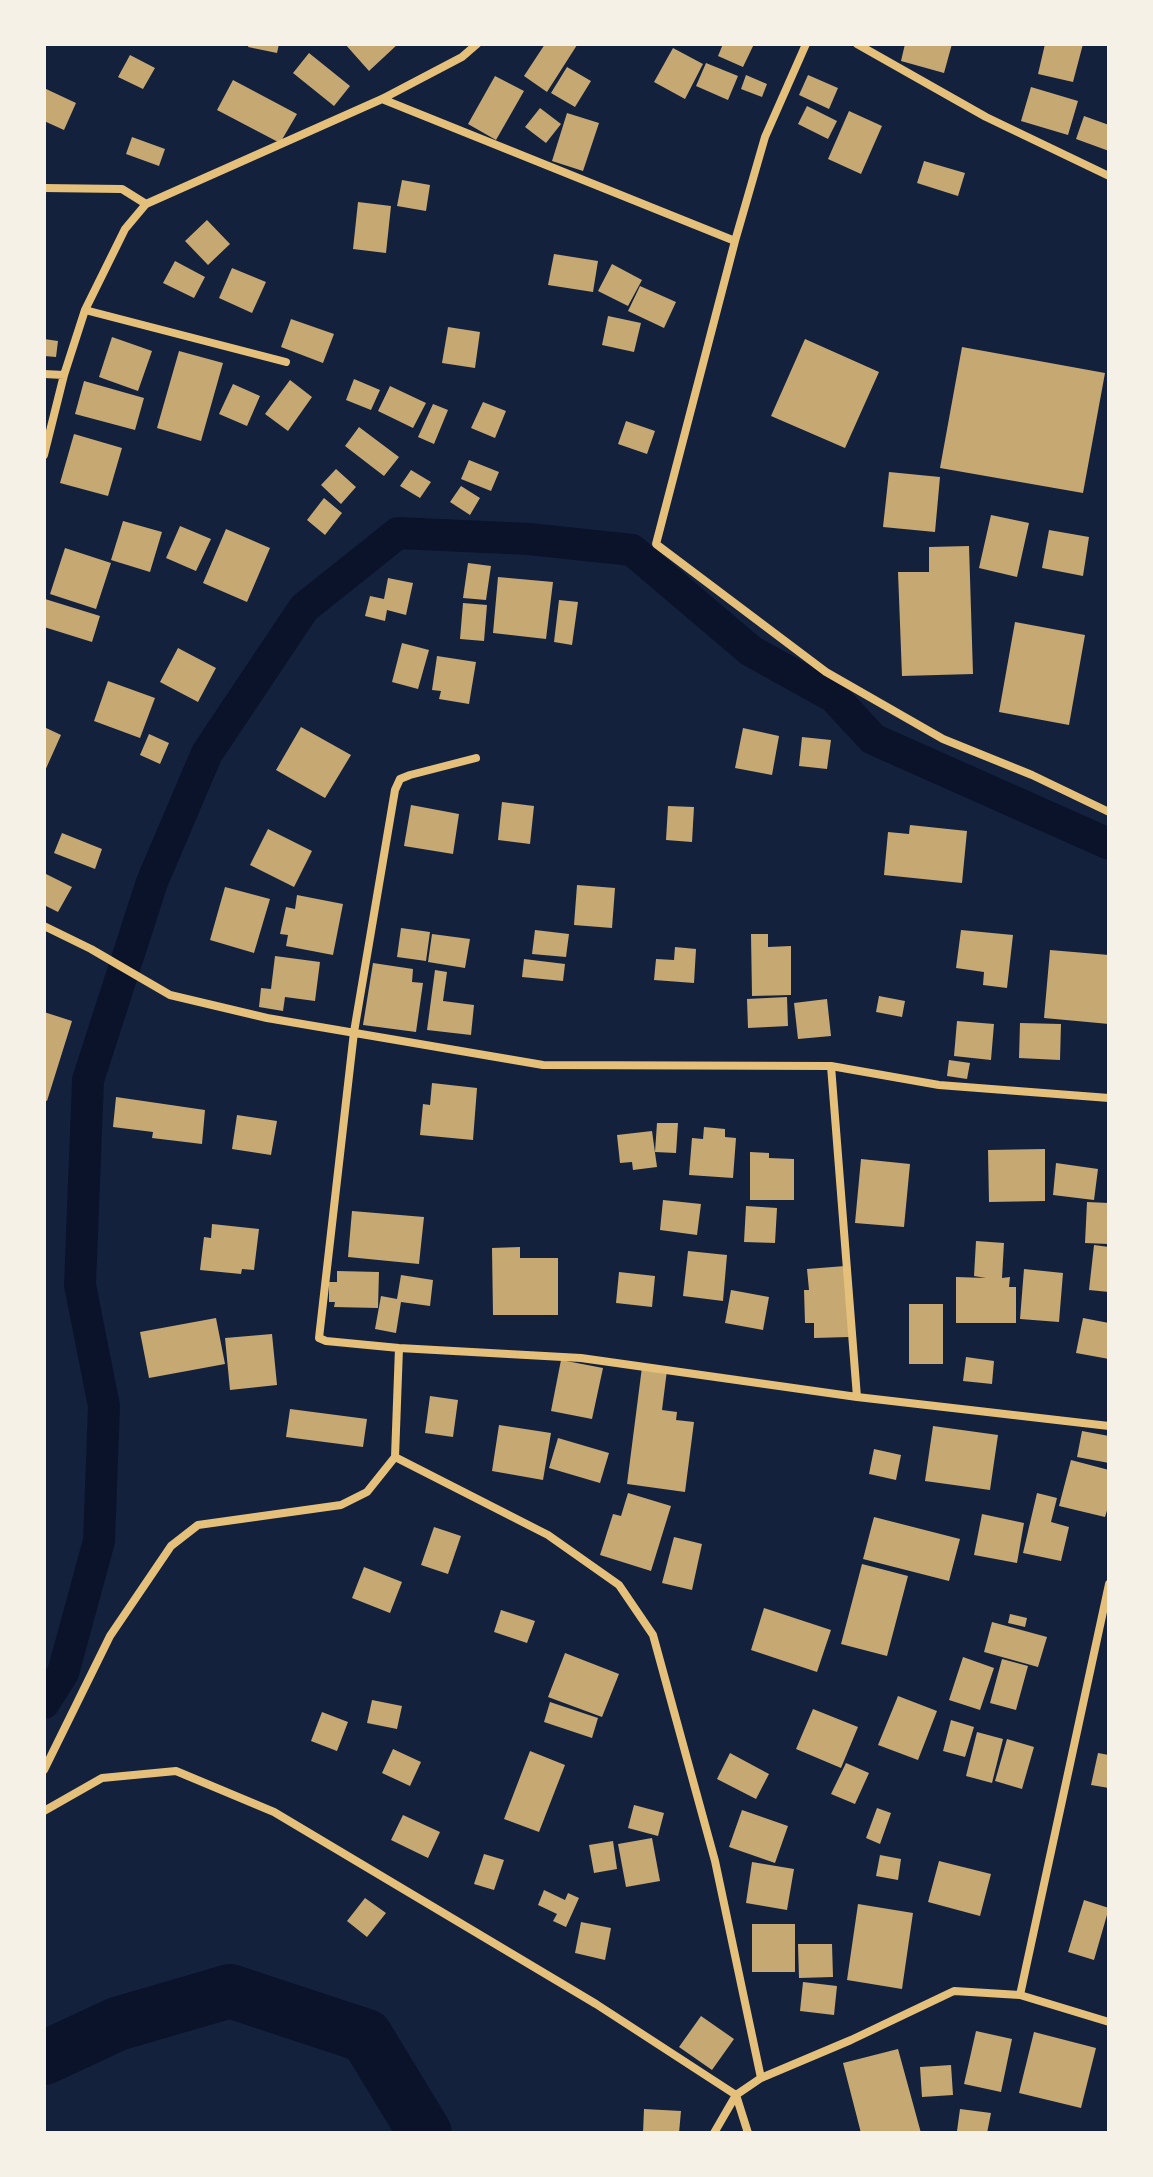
<!DOCTYPE html>
<style>
body{margin:0}
#map{position:relative;width:1153px;height:2177px;overflow:hidden;background:#14213d;font-family:Mulish,sans-serif}
canvas{display:block}
.frame{position:absolute;inset:0;border:46px solid #f6f1e7;pointer-events:none}
</style>
<div id="map">
<canvas width="1153" height="2177"></canvas>
<div class="frame"></div>
</div>
<script>
const context = document.querySelector('canvas').getContext('2d');
context.lineJoin = 'round';
const poly = rows => new Path2D(rows.map(r => 'M' + r).join(''));
function strokePath(path, color, width, dash) { context.strokeStyle = color; context.lineWidth = width; context.lineCap = dash ? 'butt' : 'round'; context.setLineDash(dash || []); context.stroke(path); }
function paint(path, color) { context.fillStyle = color; context.fill(path, 'evenodd'); }
strokePath(poly([
 [44,1703,63,1673,99,1541,104,1406,80,1285,88,1080,152,882,207,753,304,608,398,533,529,539,632,550,751,651,834,697,873,739,1109,844]
]), '#0b132b', 32);
strokePath(poly([
 [44,2058,117,2024,230,1991,366,2036,425,2133]
]), '#0b132b', 54);
paint(poly([
 [249,44,279,44,277,53,248,47],
 [345,44,398,44,369,71],
 [545,44,577,45,547,92,524,76],
 [723,44,754,44,743,67,718,56],
 [905,44,952,44,944,73,901,61],
 [1045,44,1083,44,1073,82,1038,74],
 [673,48,703,64,685,99,654,82],
 [309,53,350,86,334,106,293,73],
 [130,55,155,68,143,89,118,77],
 [706,63,738,76,728,100,696,86],
 [567,67,591,81,575,107,551,93],
 [746,75,767,84,762,97,741,89],
 [808,75,838,88,829,109,799,95],
 [495,76,524,91,496,140,468,124],
 [233,80,297,114,280,143,217,110],
 [1031,87,1078,101,1068,135,1021,121],
 [44,88,76,103,64,130,44,121],
 [807,106,837,121,828,139,798,124],
 [540,108,561,124,546,143,525,127],
 [849,111,882,126,861,174,828,159],
 [567,113,599,123,583,171,552,161],
 [1084,116,1109,125,1109,151,1076,139],
 [132,137,165,149,159,166,126,154],
 [924,161,965,173,958,196,917,183],
 [402,180,430,185,426,211,397,206],
 [358,202,391,206,386,253,353,249],
 [207,220,230,244,208,265,185,241],
 [554,254,598,261,593,292,548,285],
 [175,261,205,277,194,298,163,283],
 [612,264,642,280,628,306,598,291],
 [232,268,266,282,252,313,219,298],
 [640,286,676,302,664,328,628,311],
 [608,316,641,323,634,352,602,345],
 [291,319,334,334,323,363,281,347],
 [448,327,480,332,475,368,442,363],
 [112,337,152,351,138,391,99,377],
 [44,339,58,341,56,357,44,356],
 [805,339,879,372,845,448,771,416],
 [962,347,1105,373,1083,493,940,468],
 [179,351,223,363,201,441,157,428],
 [354,379,380,390,371,410,346,400],
 [290,380,312,397,288,431,265,414],
 [84,381,144,398,135,430,75,414],
 [233,384,260,396,247,426,219,414],
 [390,386,426,403,413,428,378,411],
 [483,402,506,411,495,438,471,428],
 [433,404,448,410,434,444,418,437],
 [626,421,655,431,647,454,618,444],
 [359,427,399,457,384,476,345,446],
 [74,434,122,448,108,496,60,483],
 [469,460,499,472,491,491,461,479],
 [336,469,356,487,341,504,321,485],
 [411,470,431,482,420,498,400,486],
 [889,472,940,477,935,532,883,527],
 [461,486,480,498,470,515,450,502],
 [324,498,342,513,325,535,307,520],
 [991,515,1029,523,1017,577,979,568],
 [123,521,162,532,150,572,111,560],
 [180,526,211,539,196,571,166,558],
 [226,529,270,548,247,602,203,583],
 [1049,530,1089,537,1083,576,1042,568],
 [969,546,973,674,902,676,898,572,929,572,929,547],
 [65,548,111,563,96,609,50,594],
 [468,563,491,566,486,600,463,598],
 [498,577,553,582,546,639,493,633],
 [388,578,413,583,406,615,387,610,385,621,365,616,370,596,384,599],
 [45,599,100,616,92,642,44,627],
 [559,600,578,602,572,645,554,642],
 [463,603,487,605,484,641,460,639],
 [1015,622,1085,635,1069,725,999,712],
 [402,643,429,650,418,689,392,682],
 [178,648,216,668,198,702,160,682],
 [437,656,476,662,469,704,439,699,441,691,432,690],
 [108,681,155,698,140,738,94,721],
 [44,727,61,735,44,773],
 [301,727,351,755,325,798,276,770],
 [743,728,779,736,772,775,735,768],
 [149,734,169,743,160,764,140,755],
 [802,737,831,740,827,769,799,766],
 [502,802,534,806,530,844,498,840],
 [411,805,459,814,453,854,404,846],
 [668,806,694,807,692,842,666,840],
 [910,825,967,831,962,883,884,875,888,832,909,834],
 [268,829,312,851,294,887,250,865],
 [62,833,102,849,95,869,54,853],
 [44,873,72,887,58,912,44,905],
 [577,885,615,888,612,928,574,925],
 [225,887,270,899,254,953,210,940],
 [297,895,343,904,333,955,286,946,288,935,280,934,286,907,295,909],
 [401,928,430,932,426,961,397,957],
 [535,930,569,934,566,957,532,954],
 [961,930,1013,935,1007,988,983,985,984,972,956,968],
 [432,934,470,939,465,968,428,962],
 [751,934,768,934,768,947,791,946,791,995,752,996],
 [675,947,696,949,694,983,654,980,656,959,674,960],
 [1050,950,1109,955,1109,1024,1044,1018],
 [275,956,320,962,315,1001,285,997,283,1011,259,1007,261,988,271,989],
 [524,959,565,964,563,981,522,977],
 [373,963,413,969,412,982,423,983,416,1032,363,1025],
 [435,970,447,972,443,1001,474,1005,471,1035,427,1030],
 [879,996,905,1001,902,1017,876,1012],
 [787,997,788,1026,748,1028,747,999],
 [827,999,831,1036,798,1039,794,1003],
 [44,1012,72,1021,47,1101,44,1100],
 [957,1021,994,1024,991,1060,954,1056],
 [1020,1023,1061,1024,1060,1060,1019,1058],
 [949,1060,970,1063,967,1079,947,1076],
 [432,1083,477,1088,473,1140,420,1135,423,1104,430,1105],
 [116,1097,205,1110,202,1144,152,1138,153,1132,113,1127],
 [237,1115,277,1121,271,1155,232,1149],
 [657,1123,678,1123,676,1153,655,1152],
 [704,1127,725,1129,725,1137,736,1138,733,1178,689,1175,692,1138,703,1139],
 [652,1131,657,1167,633,1170,632,1162,620,1163,617,1135],
 [1045,1149,1045,1201,989,1202,988,1150],
 [750,1152,769,1153,769,1158,794,1159,794,1200,750,1200],
 [861,1159,910,1164,904,1227,855,1223],
 [1056,1163,1098,1169,1094,1200,1053,1195],
 [663,1200,701,1204,697,1235,660,1230],
 [1087,1202,1109,1203,1109,1244,1085,1243],
 [746,1206,777,1208,775,1243,744,1242],
 [352,1211,424,1217,419,1264,348,1257],
 [212,1224,259,1229,254,1270,242,1269,241,1274,200,1270,204,1237,211,1238],
 [976,1241,1004,1243,1002,1278,1010,1277,1009,1287,1016,1287,1016,1323,956,1323,956,1277,986,1278,974,1276],
 [1094,1245,1109,1247,1109,1292,1089,1290],
 [520,1247,520,1258,558,1258,558,1315,493,1315,492,1248],
 [688,1251,727,1255,723,1301,683,1296],
 [845,1266,849,1337,814,1338,814,1323,805,1323,804,1290,809,1290,807,1269],
 [1024,1269,1063,1273,1059,1322,1020,1319],
 [337,1271,379,1272,378,1308,334,1307,335,1302,329,1302,329,1282,337,1282],
 [619,1272,655,1276,652,1307,616,1303],
 [401,1275,433,1280,430,1306,401,1302,396,1333,375,1329,381,1296,397,1299],
 [731,1290,769,1297,763,1330,725,1323],
 [909,1304,943,1304,943,1364,909,1364],
 [216,1318,225,1364,149,1378,140,1332],
 [1083,1318,1109,1323,1109,1359,1076,1353],
 [272,1334,277,1385,230,1390,225,1338],
 [966,1357,994,1361,992,1384,963,1381],
 [561,1360,603,1368,592,1419,551,1411],
 [642,1367,667,1370,662,1410,677,1412,676,1420,694,1422,685,1492,627,1484],
 [430,1396,458,1400,453,1437,425,1433],
 [290,1409,367,1419,363,1447,286,1437],
 [499,1425,551,1433,543,1480,492,1471],
 [933,1426,998,1435,990,1490,925,1481],
 [1082,1431,1109,1436,1109,1463,1077,1457],
 [558,1438,609,1453,600,1483,549,1468],
 [874,1449,901,1455,896,1480,869,1474],
 [1071,1460,1109,1470,1109,1504,1105,1517,1059,1506],
 [628,1493,671,1506,651,1571,600,1555,613,1514,621,1516],
 [1037,1493,1057,1498,1051,1522,1069,1527,1061,1561,1023,1553],
 [982,1514,1024,1523,1017,1563,974,1555],
 [874,1517,960,1539,949,1581,863,1559],
 [434,1527,461,1536,448,1574,421,1565],
 [674,1537,702,1544,692,1590,662,1583],
 [862,1564,908,1576,887,1656,841,1644],
 [364,1567,402,1582,390,1613,352,1598],
 [764,1608,831,1630,817,1672,751,1650],
 [501,1610,535,1621,527,1643,494,1632],
 [1010,1614,1027,1618,1025,1627,1008,1623],
 [992,1622,1047,1637,1038,1667,984,1652],
 [565,1653,619,1674,602,1717,548,1697],
 [963,1657,994,1668,980,1710,949,1700],
 [1002,1659,1028,1666,1016,1710,990,1703],
 [898,1696,937,1711,918,1760,878,1745],
 [372,1700,402,1706,397,1729,367,1723],
 [550,1702,598,1718,592,1738,544,1722],
 [813,1709,858,1727,841,1768,796,1749],
 [322,1712,348,1722,337,1751,311,1741],
 [951,1720,974,1727,965,1757,943,1751],
 [977,1732,1003,1739,992,1783,966,1776],
 [1007,1739,1034,1747,1022,1789,995,1781],
 [393,1749,421,1762,410,1786,382,1773],
 [530,1751,565,1765,539,1832,504,1819],
 [730,1753,769,1774,756,1799,717,1779],
 [1098,1753,1109,1755,1109,1788,1091,1785],
 [846,1763,869,1773,855,1804,831,1794],
 [634,1805,664,1813,658,1836,628,1828],
 [877,1808,891,1813,880,1844,866,1838],
 [742,1810,788,1826,775,1863,729,1847],
 [403,1815,440,1832,428,1858,391,1840],
 [652,1838,660,1881,626,1887,618,1844],
 [613,1841,617,1869,594,1873,589,1845],
 [484,1854,504,1860,494,1890,474,1884],
 [880,1855,901,1859,898,1880,876,1876],
 [939,1861,991,1874,980,1916,928,1902],
 [752,1862,794,1869,787,1910,746,1903],
 [544,1890,565,1900,568,1893,579,1898,566,1927,553,1921,557,1914,538,1905],
 [365,1898,386,1913,367,1937,347,1921],
 [1084,1900,1109,1908,1094,1960,1068,1952],
 [858,1904,913,1913,902,1989,847,1980],
 [581,1922,611,1928,605,1960,575,1953],
 [752,1924,795,1924,795,1972,752,1972],
 [798,1944,832,1944,833,1977,799,1978],
 [803,1982,837,1986,834,2015,800,2011],
 [701,2016,734,2039,712,2070,679,2047],
 [976,2031,1012,2039,1001,2092,964,2084],
 [1034,2032,1096,2048,1081,2108,1019,2093],
 [898,2049,921,2133,861,2133,843,2063],
 [951,2065,953,2095,922,2097,920,2067],
 [644,2109,681,2111,679,2133,643,2133],
 [960,2109,991,2113,987,2133,957,2131]
]), '#c6a872');
strokePath(poly([
 [857,44,986,117,1109,176],
 [382,99,735,241,765,137,806,44],
 [44,188,122,189,146,204],
 [735,241,656,544,826,672,943,739,1032,775,1109,812],
 [85,310,286,362],
 [44,374,64,375],
 [44,455,64,375,85,310,125,229,146,204,382,99,462,57,477,44],
 [476,758,410,775,400,779,395,790,354,1032,319,1338,326,1341,399,1348,581,1358,857,1397,1109,1426],
 [44,926,91,949,170,995,267,1018,543,1065,831,1066,939,1085,1109,1098],
 [831,1066,857,1397],
 [395,1457,548,1535,619,1585,653,1635,715,1861,761,2078],
 [44,1770,110,1636,171,1546,198,1525,341,1505,367,1492,395,1457,399,1348],
 [44,1811,102,1778,176,1771,274,1812,596,2004,736,2095,748,2133],
 [1020,1995,1109,2022],
 [714,2133,736,2095,761,2078,851,2040,954,1991,1020,1995,1109,1584]
]), '#e5c07b', 8);
</script>
